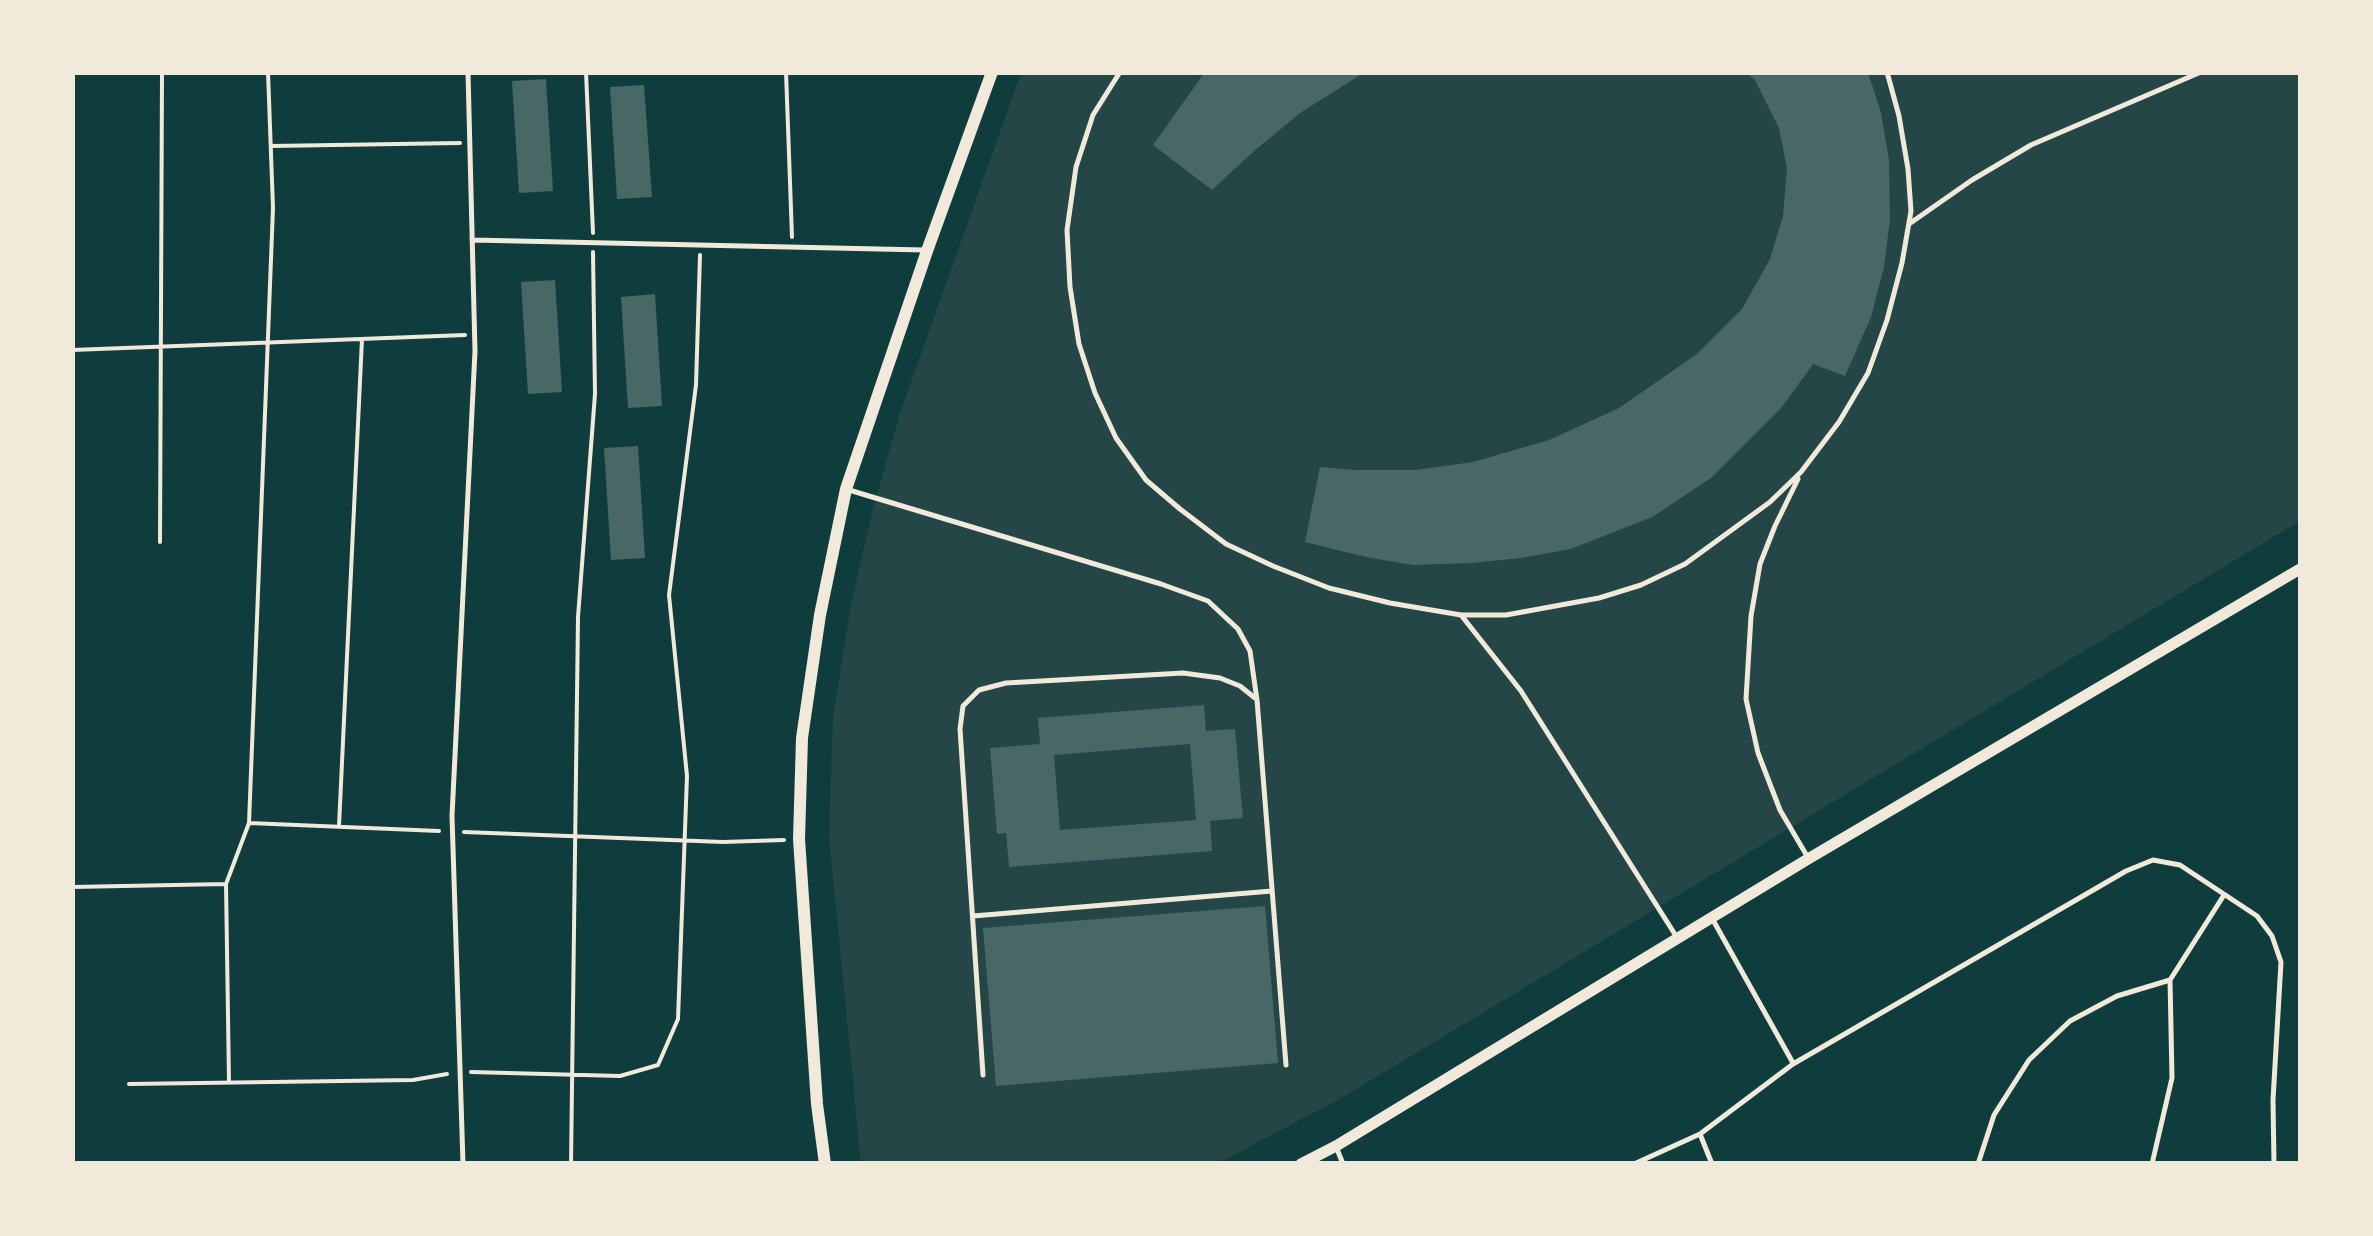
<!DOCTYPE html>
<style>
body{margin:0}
#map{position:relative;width:2373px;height:1236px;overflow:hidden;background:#0f3d3e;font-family:Ubuntu,sans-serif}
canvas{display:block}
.frame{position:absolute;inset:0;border:75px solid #f1e9da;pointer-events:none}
</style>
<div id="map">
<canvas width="2373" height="1236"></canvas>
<div class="frame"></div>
</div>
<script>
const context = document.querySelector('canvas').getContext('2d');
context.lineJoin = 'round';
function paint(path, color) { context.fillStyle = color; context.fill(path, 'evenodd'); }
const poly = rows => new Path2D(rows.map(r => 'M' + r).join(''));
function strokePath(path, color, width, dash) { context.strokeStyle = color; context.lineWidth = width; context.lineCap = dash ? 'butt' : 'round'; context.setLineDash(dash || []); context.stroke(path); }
paint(poly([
 [1021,73,2300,73,2300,521,1338,1100,1218,1163,861,1164,829,836,833,718,850,610,872,512,900,413]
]), '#244646');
paint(poly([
 [1205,72,1365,72,1300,113,1254,151,1212,190,1153,145],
 [1746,72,1868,72,1881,113,1889,160,1890,219,1884,267,1871,317,1845,376,1813,364,1782,407,1711,478,1652,517,1571,549,1521,558,1471,563,1413,565,1366,557,1305,542,1320,467,1355,470,1416,470,1473,462,1549,440,1619,408,1697,354,1742,309,1770,259,1783,216,1787,168,1779,128,1755,80],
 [546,79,553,191,519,193,512,81],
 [644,85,652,197,617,199,610,87],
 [555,280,562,392,528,394,521,282],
 [655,294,662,406,628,408,621,297],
 [638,446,645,558,611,560,604,448],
 [1204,705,1206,731,1235,729,1243,818,1210,821,1212,851,1009,867,1006,833,997,834,990,748,1040,744,1038,718],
 [1190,744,1196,820,1060,830,1054,755],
 [1265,906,1278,1063,996,1086,983,928]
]), '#486865');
strokePath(poly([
 [586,72,593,233],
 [786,72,792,237],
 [271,146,460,143],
 [72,350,465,335],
 [160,542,162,72],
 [249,823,439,831],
 [339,826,362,339],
 [464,832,723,842,784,840],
 [72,887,226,884],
 [471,1072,620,1076,658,1065,678,1019,687,776,669,595,696,385,700,255],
 [229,1082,226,884,249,823,273,208,268,72],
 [129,1084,413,1080,447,1074],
 [571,1164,578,617,595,394,593,252]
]), '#f1e9da', 4);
strokePath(poly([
 [1120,72,1093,115,1076,167,1067,230,1070,287,1079,344,1095,393,1116,438,1146,480,1180,509,1226,544,1273,566,1329,588,1390,603,1461,615,1506,615,1599,598,1641,585,1685,564,1770,502,1801,472,1839,422,1868,373,1887,320,1902,263,1911,211,1908,169,1899,116,1887,72],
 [1909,224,1972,180,2031,145,2201,72],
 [472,240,924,250],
 [1798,479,1775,526,1760,564,1751,616,1746,699,1758,753,1780,810,1807,856],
 [849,490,1161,584,1208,601,1238,629,1250,651,1257,700,1286,1065],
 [1461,615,1521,691,1676,936],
 [973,916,1272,891],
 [1713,920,1793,1063],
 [983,1075,960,729,963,706,979,690,1006,683,1183,673,1220,678,1240,686,1255,698],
 [1700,1134,1712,1164],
 [1337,1149,1343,1164],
 [463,1164,452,816,475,351,468,72],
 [1634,1164,1700,1134,1793,1064,2126,871,2153,860,2180,865,2257,916,2272,936,2281,962,2273,1100,2274,1164],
 [1978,1164,1994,1115,2029,1060,2070,1021,2117,996,2170,980],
 [2152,1164,2172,1078,2170,980,2224,895]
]), '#f1e9da', 5);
strokePath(poly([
 [1301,1164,1336,1146,1808,859,2300,569]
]), '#f1e9da', 11);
strokePath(poly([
 [825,1164,817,1104,799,839,802,738,820,615,846,489,927,251,992,72]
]), '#f1e9da', 12);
</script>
